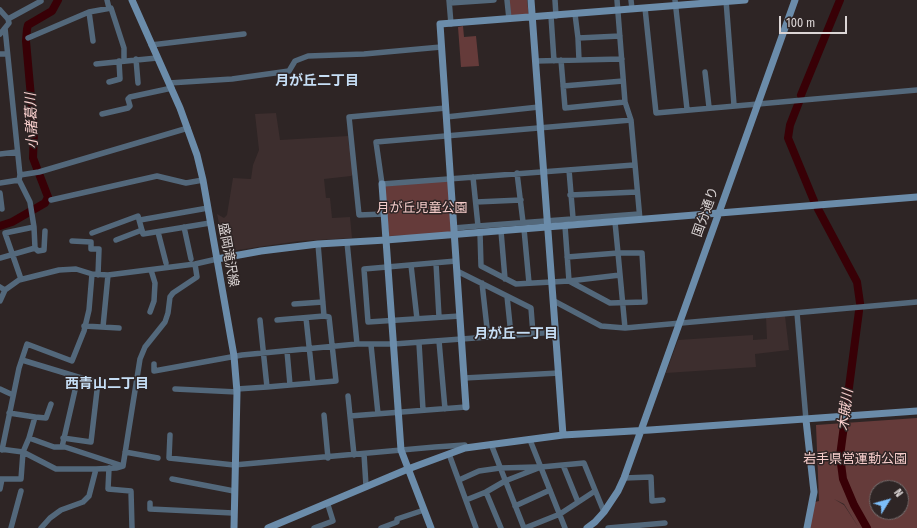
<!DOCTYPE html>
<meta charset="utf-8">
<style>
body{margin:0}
#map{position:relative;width:917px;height:528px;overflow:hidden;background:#2e2525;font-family:"Fira Sans Condensed",sans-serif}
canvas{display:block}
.north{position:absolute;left:869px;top:480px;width:40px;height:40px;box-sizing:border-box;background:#2e2525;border:1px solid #736b6b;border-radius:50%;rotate:53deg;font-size:11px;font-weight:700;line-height:16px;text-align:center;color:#dbd5d5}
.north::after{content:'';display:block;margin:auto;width:14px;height:18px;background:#7cbef9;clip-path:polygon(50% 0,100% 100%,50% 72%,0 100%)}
.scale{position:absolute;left:779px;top:16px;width:68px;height:18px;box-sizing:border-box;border:2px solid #dbd5d5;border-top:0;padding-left:5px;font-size:12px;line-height:14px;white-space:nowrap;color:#dbd5d5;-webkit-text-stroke:3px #2e2525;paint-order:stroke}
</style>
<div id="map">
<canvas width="917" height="528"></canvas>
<div class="north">N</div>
<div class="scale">100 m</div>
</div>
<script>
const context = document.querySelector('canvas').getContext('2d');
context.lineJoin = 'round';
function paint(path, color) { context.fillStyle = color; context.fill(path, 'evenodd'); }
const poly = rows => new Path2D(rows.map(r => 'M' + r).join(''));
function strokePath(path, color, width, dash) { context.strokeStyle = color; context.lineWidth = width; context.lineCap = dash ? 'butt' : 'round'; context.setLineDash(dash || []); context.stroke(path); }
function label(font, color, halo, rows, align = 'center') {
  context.font = font + ' "Fira Sans Condensed","Noto Sans JP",sans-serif'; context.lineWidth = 3; context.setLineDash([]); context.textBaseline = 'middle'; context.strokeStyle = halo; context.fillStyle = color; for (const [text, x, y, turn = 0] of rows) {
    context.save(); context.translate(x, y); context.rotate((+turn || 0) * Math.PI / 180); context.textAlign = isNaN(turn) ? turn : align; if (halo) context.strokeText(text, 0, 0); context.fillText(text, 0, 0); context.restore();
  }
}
paint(poly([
 [276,113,280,140,348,136,349,146,351,148,353,174,351,176,324,179,326,198,330,198,332,218,350,217,352,238,299,241,231,251,224,247,217,214,224,218,227,215,233,178,251,179,253,165,259,150,255,114],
 [785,316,789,350,755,354,756,367,666,373,678,340,753,335,753,340,767,339,766,317]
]), '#3d2e2e');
paint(poly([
 [508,0,527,0,529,16,510,18],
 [463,26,464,37,476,36,479,66,461,67,458,27],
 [448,179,452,234,389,236,384,186],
 [917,418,917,528,859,528,844,504,834,499,844,505,859,528,809,528,815,502,819,501,816,425],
 [877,488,901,488,901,512,877,512]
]), '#653b3a');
strokePath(poly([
 [801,95,840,0],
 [799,102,790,125,788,138,814,201],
 [818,209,857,282,860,303],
 [0,226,12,222,45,203,48,197,33,158,34,131,26,41,27,29,28,25,52,11,58,0],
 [859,311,840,456,843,479,854,505,867,528]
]), '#380006', 8);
strokePath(poly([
 [107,0,109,8],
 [449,0,451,24],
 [507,0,509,19],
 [555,0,556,16],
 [617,0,625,102,631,120,640,220],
 [631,0,632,9],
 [675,0,687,109],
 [726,0,734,105],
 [450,3,494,0],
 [645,8,656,113,917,90],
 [0,10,8,19,9,23,0,34],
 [89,12,93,41],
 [575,14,578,38],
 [551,16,554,61],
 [8,19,41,1],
 [28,38,89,12,111,8,124,48,124,60],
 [151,45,244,34],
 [0,54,7,54],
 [136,59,138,83],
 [561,60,565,108,625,102],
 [579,60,578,38,620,36],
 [536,61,622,59],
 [96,64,157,58],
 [705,72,709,107],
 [109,82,120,79,119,61],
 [169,83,232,79,289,71,295,61,308,56,364,54,441,47],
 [563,86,623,81],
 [102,114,128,108,130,106,128,99,130,97,172,88],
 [446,117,539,107],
 [631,120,376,142,382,184,634,165],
 [0,154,17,152],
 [569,170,573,218],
 [517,173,523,222],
 [20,175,39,172,188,128],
 [473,177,478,226,639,214],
 [19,180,30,202,34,227,5,233,21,279],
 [0,183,19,180,20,175,5,28],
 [0,193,2,209],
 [570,195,637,192],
 [51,200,157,176,186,183,203,180],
 [476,202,521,200],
 [384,214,359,215,349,117,446,108],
 [140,220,208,208],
 [565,226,569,281,620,275],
 [34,227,35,248],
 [184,227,191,259],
 [454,228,478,226],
 [524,229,529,283],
 [501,231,505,279],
 [158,232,166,263],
 [92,233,138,216,143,234,210,223],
 [480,233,481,266,516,284,569,281,610,303,645,302,642,253,618,253,615,222],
 [116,240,142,230],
 [72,241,91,242,91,249,99,249,98,275],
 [347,242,357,344],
 [567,257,618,253,625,328],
 [0,258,35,248,38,251,44,250,45,231],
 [456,261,364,269,368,322,460,316],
 [436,263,439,317],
 [411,265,417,319],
 [457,271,531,308,533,334],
 [482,283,488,337],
 [0,287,5,290],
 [507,296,511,335],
 [0,301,5,290,19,280,59,270,76,269,92,274,108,275,195,264,217,259],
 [554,301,601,326,625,328,917,302],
 [294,304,323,302],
 [150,312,154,301,155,283,151,270],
 [797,313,806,420],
 [306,318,313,383],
 [260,320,267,387,336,381,329,317,324,316],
 [277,320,324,316,318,244],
 [84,326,119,328],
 [103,327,108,275],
 [439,341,445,409],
 [419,343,423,410],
 [371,345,378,414],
 [287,351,290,385],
 [22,360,78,377,62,447],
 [154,364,154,371,242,355,357,344,394,344,556,332],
 [464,378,559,373],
 [0,389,13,395],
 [175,389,237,392],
 [237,389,267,387],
 [348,396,354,455],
 [9,413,35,417],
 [324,415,328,458],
 [350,416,466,407],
 [170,435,169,458,234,465,435,447,465,445,465,448],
 [29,438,35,417,46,418,51,404],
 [63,438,91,442,98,382,78,377],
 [530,440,565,528],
 [491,444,524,528],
 [0,449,23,452,29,438,54,447,65,447,123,466],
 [2,450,19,368,27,344,72,361,84,331,89,310,92,274],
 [125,452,158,458],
 [364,454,366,486],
 [449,454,476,528],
 [563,465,578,502],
 [123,466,140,359,145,347,165,322,168,313,170,297,173,293,197,277,195,264],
 [109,468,108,489,131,491,132,528],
 [624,478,651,477,652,501,663,500],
 [0,479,2,479,0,489],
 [2,479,21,479,23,452,56,469,96,469],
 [172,479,234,491],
 [459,480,479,471,500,468,536,467],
 [466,500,486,492],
 [150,503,150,509,233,513],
 [515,506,550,490],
 [11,528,21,491],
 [41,528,50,518,61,510,83,502,89,496,96,469,116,468,123,466],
 [314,528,333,521,328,505],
 [381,528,397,522,397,519,424,510],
 [501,528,486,492,505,481,541,467,584,463,604,512],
 [525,528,560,514,595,491],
 [608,528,665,523]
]), '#53687b', 5.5);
strokePath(poly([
 [132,0,180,108,197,155,203,180,234,356,237,392,234,528],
 [531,0,563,435],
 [382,184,401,450,431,528],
 [217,259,261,251,318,244,386,240,917,197],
 [466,407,440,24,745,0],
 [806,420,814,492,807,528],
 [268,528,408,469,465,448,563,435,650,430,917,411],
 [587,528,595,522,604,512,618,491,624,478,795,0]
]), '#6b8caa', 7);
label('13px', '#f5ccca', '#2e2525', [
 ["月が丘児童公園",422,208],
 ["岩手県営運動公園",855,459]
]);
label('13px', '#dbd5d5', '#2e2525', [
 ["国分通り",706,212,-70],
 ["盛岡滝沢線",228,255,80]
]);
label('bold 14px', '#c6def5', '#2e2525', [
 ["月が丘二丁目",317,81],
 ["月が丘一丁目",516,334],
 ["西青山二丁目",107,384]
]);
label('italic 14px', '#fcd2d0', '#2e2525', [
 ["小諸葛川",32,121,-92],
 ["木賊川",846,410,-83]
]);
</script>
